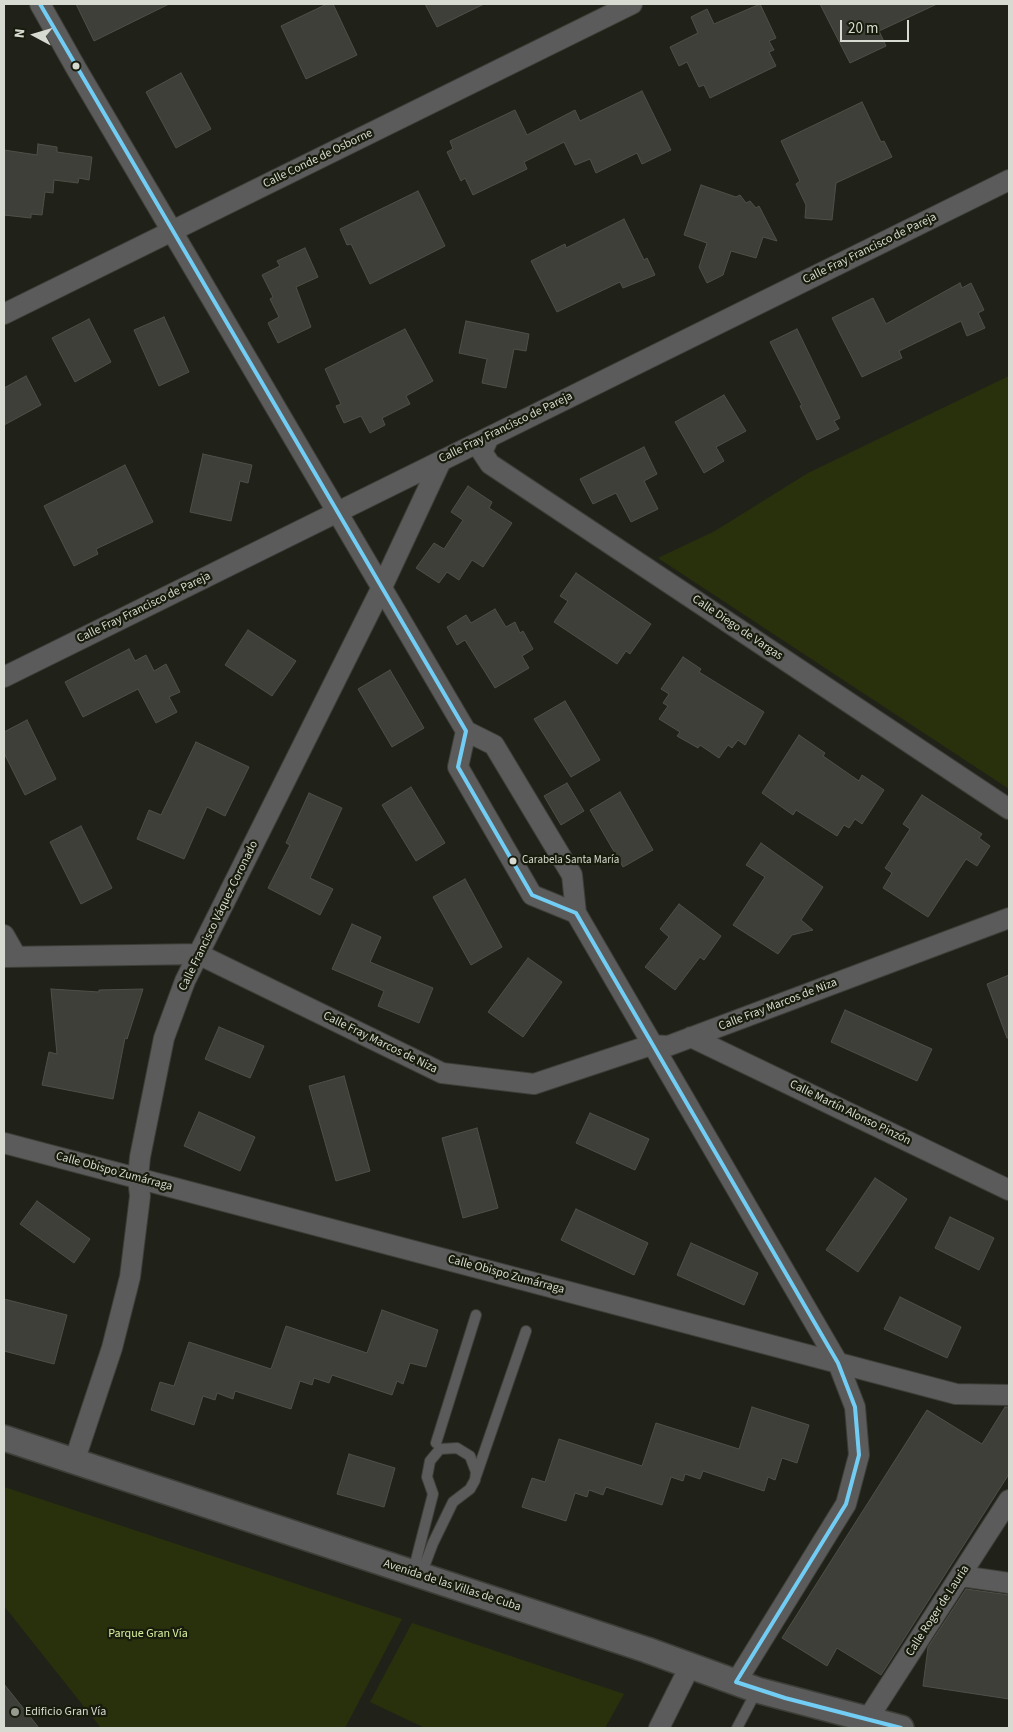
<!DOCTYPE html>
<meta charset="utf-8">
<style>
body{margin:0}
#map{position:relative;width:1013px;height:1732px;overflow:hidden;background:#20221a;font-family:"Source Sans 3",sans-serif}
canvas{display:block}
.frame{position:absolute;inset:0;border:5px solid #d7dad0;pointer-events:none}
.north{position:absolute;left:10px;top:10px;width:50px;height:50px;-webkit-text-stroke:4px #181c0d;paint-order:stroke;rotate:276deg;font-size:14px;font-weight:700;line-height:20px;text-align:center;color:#d7dad0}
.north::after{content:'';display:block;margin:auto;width:18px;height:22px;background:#d7dad0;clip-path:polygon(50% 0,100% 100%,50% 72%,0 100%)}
.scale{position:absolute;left:840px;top:20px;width:69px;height:22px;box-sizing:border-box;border:2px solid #d7dad0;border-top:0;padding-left:6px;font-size:15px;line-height:18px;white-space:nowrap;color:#d7dad0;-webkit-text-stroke:4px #181c0d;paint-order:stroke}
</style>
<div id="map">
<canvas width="1013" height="1732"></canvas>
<div class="frame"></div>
<div class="north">N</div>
<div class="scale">20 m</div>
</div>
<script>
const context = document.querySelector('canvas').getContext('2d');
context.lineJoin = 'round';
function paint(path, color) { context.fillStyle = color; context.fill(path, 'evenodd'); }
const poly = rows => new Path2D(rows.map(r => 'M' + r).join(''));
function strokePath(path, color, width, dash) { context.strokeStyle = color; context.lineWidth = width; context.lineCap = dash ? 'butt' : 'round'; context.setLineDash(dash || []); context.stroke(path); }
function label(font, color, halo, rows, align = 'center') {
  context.font = font + ' "Source Sans 3",sans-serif'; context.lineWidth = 4.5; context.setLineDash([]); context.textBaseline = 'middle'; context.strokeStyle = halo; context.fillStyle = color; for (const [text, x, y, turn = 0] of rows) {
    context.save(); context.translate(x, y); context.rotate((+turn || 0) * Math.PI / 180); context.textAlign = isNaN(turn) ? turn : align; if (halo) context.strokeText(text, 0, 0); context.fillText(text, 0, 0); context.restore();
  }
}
paint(poly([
 [1009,376,1009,789,658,558,715,531,808,473],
 [4,1487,92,1516,402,1619,345,1728,101,1728,4,1606],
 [412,1623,624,1694,605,1728,425,1728,370,1702]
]), '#29310c');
const building = poly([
 [76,4,169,4,94,41,76,4],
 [327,4,333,4,357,55,306,79,281,26,327,4],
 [425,4,484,4,437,27,425,4],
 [760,4,776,38,769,41,774,50,769,52,776,66,710,98,704,85,699,87,687,62,679,66,670,47,698,33,691,17,707,9,714,24,760,4],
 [820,4,937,4,879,31,886,46,850,63,820,4],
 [181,73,211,129,176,148,146,92,181,73],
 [642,91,671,150,642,164,637,153,596,173,590,159,575,165,564,142,524,162,527,169,473,195,465,178,461,181,447,152,453,149,450,141,515,110,527,135,575,110,580,121,642,91],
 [862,102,881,142,884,141,892,157,836,183,832,220,805,218,806,205,796,184,800,181,781,141,862,102],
 [38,144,57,147,57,152,92,157,89,180,79,178,78,183,54,180,53,193,45,192,42,215,31,214,31,218,4,215,4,150,37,155,38,144],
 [701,185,736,197,740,195,746,203,750,201,756,208,759,206,777,241,763,237,756,258,731,251,723,275,707,283,699,267,707,243,684,235,701,185],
 [418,191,445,246,370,284,351,244,347,245,340,229,418,191],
 [624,219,644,260,647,258,655,275,623,288,620,282,557,312,531,261,565,244,566,248,624,219],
 [305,248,318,277,296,287,311,327,278,343,268,323,279,317,270,299,273,297,262,275,280,266,277,261,305,248],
 [960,283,962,288,971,283,984,310,978,313,985,328,967,336,961,321,899,351,902,358,862,377,832,318,873,298,886,324,960,283],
 [164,317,189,372,159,386,134,330,164,317],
 [89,319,111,362,75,382,52,338,89,319],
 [466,321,529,334,526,351,514,349,506,388,482,383,487,359,459,353,466,321],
 [405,329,433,381,406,396,410,404,382,418,385,425,370,433,361,416,344,423,336,406,341,404,325,369,405,329],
 [797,329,840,418,834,421,839,429,817,440,800,406,802,405,770,342,797,329],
 [26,376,41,405,4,425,4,388,26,376],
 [724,395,746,431,716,447,724,461,704,473,675,422,724,395],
 [644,447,657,474,644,481,658,509,631,522,616,493,593,504,580,479,644,447],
 [203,454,252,465,248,483,240,481,231,521,190,512,203,454],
 [125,465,153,522,96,549,98,554,74,566,44,506,125,465],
 [468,486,492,502,489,508,512,523,483,567,472,560,459,580,447,572,439,583,416,568,434,543,444,549,463,520,451,512,468,486],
 [576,573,651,624,630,654,626,651,617,664,554,622,568,601,560,596,576,573],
 [495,609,506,627,515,622,520,633,523,631,533,649,522,656,529,668,495,688,465,640,457,645,447,627,466,615,471,623,495,609],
 [248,630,296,661,272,696,225,665,248,630],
 [129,649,135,661,146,655,154,671,166,664,180,692,169,697,177,712,156,723,138,689,83,717,65,682,129,649],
 [683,657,701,669,699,672,764,712,745,745,738,740,732,748,728,745,719,758,700,745,698,748,677,736,680,732,659,719,668,706,663,703,669,694,661,689,683,657],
 [390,670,424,728,392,747,358,689,390,670],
 [565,701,600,760,571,777,534,719,565,701],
 [27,720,56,779,25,795,4,753,4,732,27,720],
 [799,735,825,753,823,756,859,781,862,775,884,790,862,824,855,819,849,828,844,825,837,836,796,810,793,815,762,793,799,735],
 [196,742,249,767,225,816,207,807,184,859,137,839,149,810,161,815,196,742],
 [567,783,584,811,561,825,544,796,567,783],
 [411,787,445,843,416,861,382,805,411,787],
 [620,792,653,850,623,867,590,810,620,792],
 [309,793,342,808,310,878,333,889,320,915,268,888,290,845,286,843,309,793],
 [922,795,982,834,979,838,990,846,977,866,966,859,928,917,883,888,892,873,885,868,910,829,903,824,922,795],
 [81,826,112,888,81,904,50,842,81,826],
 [761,843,823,887,801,920,813,930,792,935,778,954,733,925,765,877,746,865,761,843],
 [465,879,502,947,471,965,433,897,465,879],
 [679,904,721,936,704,960,700,957,675,990,645,967,669,937,660,929,679,904],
 [352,924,381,937,370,962,433,988,419,1023,378,1006,384,991,332,969,352,924],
 [528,958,562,982,523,1037,488,1012,528,958],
 [1009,975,1009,1038,1007,1038,987,984,1009,975],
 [51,989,99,992,99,990,143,989,127,1039,125,1038,113,1099,42,1085,49,1052,57,1054,51,989],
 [845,1010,932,1049,917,1081,831,1042,845,1010],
 [219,1027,264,1046,250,1078,205,1059,219,1027],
 [344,1076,370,1171,336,1181,309,1086,344,1076],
 [199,1112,255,1137,240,1171,184,1146,199,1112],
 [590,1113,649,1139,635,1170,576,1143,590,1113],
 [477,1128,498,1208,463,1218,442,1138,477,1128],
 [875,1178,907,1199,858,1272,826,1250,875,1178],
 [37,1201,90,1239,74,1263,20,1224,37,1201],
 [576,1209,648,1243,634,1275,561,1240,576,1209],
 [950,1217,994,1238,979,1270,935,1248,950,1217],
 [691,1243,758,1273,744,1305,677,1275,691,1243],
 [900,1297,961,1327,947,1358,884,1329,900,1297],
 [4,1299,67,1315,54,1364,4,1351,4,1299],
 [382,1310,438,1330,426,1367,410,1363,403,1384,397,1381,392,1395,332,1375,329,1383,314,1378,312,1385,300,1381,291,1409,235,1391,233,1399,217,1393,215,1400,203,1396,194,1425,151,1410,160,1382,174,1386,189,1342,271,1369,286,1326,367,1353,382,1310],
 [752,1407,809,1425,797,1463,782,1458,775,1480,768,1477,764,1491,703,1471,700,1479,685,1474,683,1481,671,1477,662,1505,606,1487,603,1495,589,1490,587,1497,575,1493,566,1521,522,1507,532,1478,545,1482,559,1439,642,1466,656,1423,739,1449,752,1407],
 [1005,1407,1009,1407,1009,1474,881,1675,837,1648,827,1666,782,1638,927,1410,982,1444,1005,1407],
 [349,1454,395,1468,384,1507,337,1494,349,1454],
 [966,1589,1009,1595,1009,1699,923,1686,928,1647,966,1589],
 [4,1684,39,1728,4,1728,4,1684]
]);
paint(building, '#3e3f39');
strokePath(building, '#4e5048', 1);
const service = poly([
 [436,1443,476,1315],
 [476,1476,526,1331],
 [413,1572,433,1494,427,1477,430,1461,440,1449,457,1448,470,1456,476,1472,475,1480,470,1489,453,1502,433,1543,421,1575],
 [737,1728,757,1690]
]);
const minor = poly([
 [40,4,76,68,466,731,458,767,532,895,576,913,838,1363,855,1407,859,1455,846,1504,736,1682],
 [4,314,632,4],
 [489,437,482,452,490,464,1009,809],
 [4,677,1009,180],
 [466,731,494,745,572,875,576,913],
 [4,935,16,956],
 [4,957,198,954,442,1073,534,1084,651,1045,668,1046,1009,918],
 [691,1037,1009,1190],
 [4,1143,956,1394,1009,1395],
 [75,1459,112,1348,130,1277,140,1196,138,1178,140,1157,164,1038,185,981,382,587,441,461],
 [961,1576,1009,1583],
 [867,1720,1009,1500],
 [659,1728,690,1666]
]);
const tertiary = poly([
 [4,1438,647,1650,757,1690,901,1728]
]);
strokePath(service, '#3c3f38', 12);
strokePath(minor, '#3c3f38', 22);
strokePath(tertiary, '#3c3f38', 28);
strokePath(service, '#5c5b5b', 10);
strokePath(minor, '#5c5b5b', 20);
strokePath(tertiary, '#5c5b5b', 25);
strokePath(poly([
 [40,4,466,731,458,767,532,895,576,913,838,1363,855,1407,859,1455,846,1504,736,1682,785,1698,901,1728]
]), '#72cdf4', 4);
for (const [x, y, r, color] of [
 [76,66,4.5,"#d7dad0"],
 [513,861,4.5,"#d7dad0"],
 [15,1712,5,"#979a90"]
]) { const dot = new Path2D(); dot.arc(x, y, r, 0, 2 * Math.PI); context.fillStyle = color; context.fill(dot); strokePath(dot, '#181c0d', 2); }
label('11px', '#d7dad0', '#181c0d', [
 ["Carabela Santa María",522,861]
], 'left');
label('12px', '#d7dad0', '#181c0d', [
 ["Calle Conde de Osborne",318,159,-26],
 ["Calle Fray Francisco de Pareja",870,249,-26],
 ["Calle Fray Francisco de Pareja",506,428,-26],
 ["Calle Fray Francisco de Pareja",144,608,-26],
 ["Calle Diego de Vargas",737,628,34],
 ["Calle Francisco Váquez Coronado",219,916,-64],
 ["Calle Fray Marcos de Niza",778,1005,-21],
 ["Calle Fray Marcos de Niza",380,1043,26],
 ["Calle Martín Alonso Pinzón",850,1113,26],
 ["Calle Obispo Zumárraga",114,1172,15],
 ["Calle Obispo Zumárraga",506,1275,15],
 ["Avenida de las Villas de Cuba",452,1586,18],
 ["Calle Roger de Lauria",938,1611,-57]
]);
label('12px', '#d8f09e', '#181c0d', [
 ["Parque Gran Vía",148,1634]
]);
label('12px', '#d7dad0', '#181c0d', [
 ["Edificio Gran Vía",25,1712]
], 'left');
</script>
